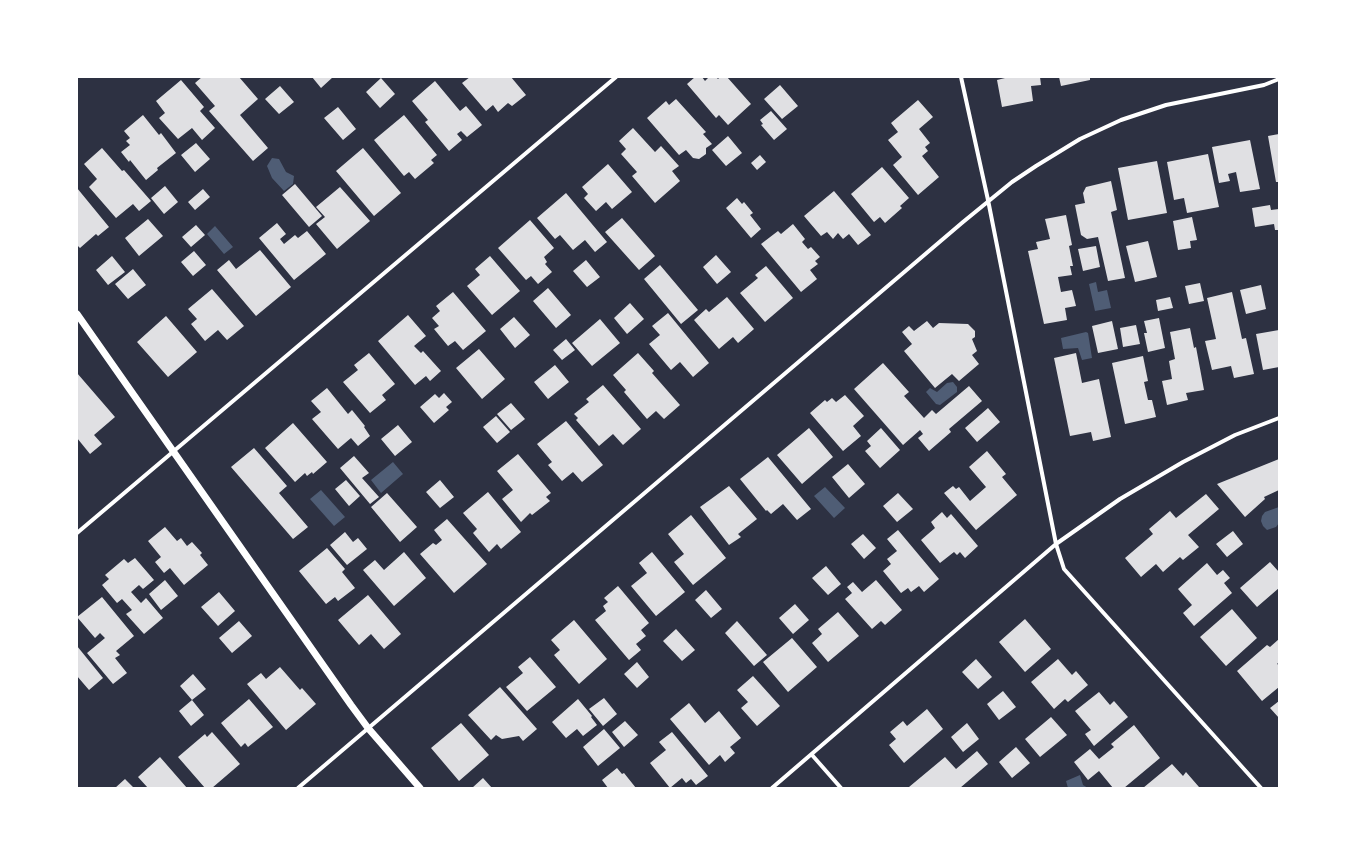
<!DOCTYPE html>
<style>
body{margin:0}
#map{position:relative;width:1356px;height:865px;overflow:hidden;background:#2d3142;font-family:"Roboto Serif",serif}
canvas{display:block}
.frame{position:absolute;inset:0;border:78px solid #fff;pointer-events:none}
</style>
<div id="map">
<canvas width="1356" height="865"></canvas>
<div class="frame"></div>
</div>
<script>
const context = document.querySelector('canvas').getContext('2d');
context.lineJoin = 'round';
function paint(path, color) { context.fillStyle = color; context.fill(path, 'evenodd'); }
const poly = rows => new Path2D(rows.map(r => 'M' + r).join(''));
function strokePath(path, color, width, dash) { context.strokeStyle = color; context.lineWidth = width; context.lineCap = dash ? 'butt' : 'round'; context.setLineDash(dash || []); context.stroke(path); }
paint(poly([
 [272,158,279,159,286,172,294,176,293,184,284,191,272,178,267,166],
 [215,226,233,247,224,254,207,234],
 [1096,282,1098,292,1107,290,1111,308,1095,311,1089,284],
 [1086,332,1088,333,1092,358,1082,360,1078,348,1063,349,1061,338],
 [953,382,957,387,957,392,940,405,936,404,926,392,930,388,937,392,947,383],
 [393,462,403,474,381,493,371,480],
 [825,487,845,508,834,518,814,496],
 [321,490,345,517,334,526,310,499],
 [1279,507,1279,523,1276,527,1267,530,1263,526,1261,521,1262,516,1265,512],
 [1080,775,1083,785,1088,788,1068,788,1066,781]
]), '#4f5d75');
paint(poly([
 [202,77,239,77,258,99,240,115,268,148,253,161,209,111,215,106,195,83],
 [312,77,333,77,321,88],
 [470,77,511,77,526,95,512,106,508,103,498,112,493,105,486,111,462,83],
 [695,77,702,77,705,81,709,77,716,77,718,79,720,77,727,77,751,104,728,125,719,115,716,118,687,84],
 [1004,77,1040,77,1041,85,1031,86,1033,101,1002,107,997,80,1005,78],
 [1059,77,1090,77,1090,80,1061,86],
 [381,78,395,94,380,108,366,92],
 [181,80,204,107,200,111,215,128,202,140,192,128,178,139,159,118,165,113,156,101],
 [435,81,460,111,466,106,482,125,467,137,461,131,457,134,462,140,449,151,425,122,428,120,412,101],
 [780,85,798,106,782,119,764,99],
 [280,86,294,102,279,114,265,99],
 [676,99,706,132,703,134,712,144,706,148,706,154,699,159,693,158,686,150,679,155,647,118,666,101,669,105],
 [918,100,933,117,919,129,930,143,925,147,928,151,922,156,939,177,918,195,893,165,902,157,888,140,898,132,891,123],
 [338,107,356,129,343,140,324,118],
 [771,111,787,129,774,140,761,125,763,124,760,120],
 [143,115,159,135,161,133,176,153,157,168,158,170,146,180,130,160,129,162,121,152,130,145,126,141,130,138,124,131],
 [404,115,437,155,431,160,434,163,415,179,409,172,404,176,374,140],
 [633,128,655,152,661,146,679,166,672,171,680,181,655,203,632,176,637,172,621,154,626,149,619,141],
 [1279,134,1279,182,1276,182,1268,136],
 [728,136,742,153,726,166,712,150],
 [1250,140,1260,189,1240,192,1236,172,1228,174,1230,181,1219,183,1212,147],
 [196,143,210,159,195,172,181,155],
 [102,148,122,171,124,170,151,201,139,211,133,204,116,218,89,187,97,179,84,164],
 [363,148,401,193,374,216,336,171],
 [1208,154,1219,207,1187,213,1184,198,1174,200,1167,162],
 [760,155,766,162,757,170,751,163],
 [1157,161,1167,213,1128,220,1118,168],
 [608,164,632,192,612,209,606,202,596,211,584,198,588,194,582,187],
 [882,167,909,198,900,206,902,208,885,223,880,217,874,222,851,194],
 [1111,181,1117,210,1111,212,1125,278,1108,281,1098,237,1087,239,1081,235,1075,205,1085,203,1083,193,1086,187],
 [295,184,322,216,309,227,282,195],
 [165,186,178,202,164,214,151,198],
 [340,187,370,221,337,249,316,224,325,217,316,207],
 [77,188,109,227,98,236,96,234,80,248,77,245],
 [203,189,210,197,195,210,188,202],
 [834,191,871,235,858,245,849,234,843,239,838,233,833,239,827,232,821,236,804,216],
 [566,193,607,242,595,252,585,240,573,250,560,235,555,239,537,218],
 [737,198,742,204,744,202,753,213,750,215,761,229,751,238,726,208],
 [1270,205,1271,210,1279,209,1279,230,1275,230,1274,224,1255,227,1252,208],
 [1066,215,1072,245,1069,246,1073,266,1070,266,1072,275,1058,277,1061,292,1072,290,1076,306,1065,308,1067,320,1044,324,1028,251,1038,249,1036,242,1050,239,1045,219],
 [1192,217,1197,240,1190,241,1191,248,1178,250,1173,221],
 [622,218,655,256,639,270,605,232],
 [148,219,163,236,139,256,125,238],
 [530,220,554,248,544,257,547,262,545,264,552,272,538,284,531,276,526,280,498,248],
 [277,223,286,234,280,239,284,244,295,235,298,238,307,231,326,254,294,280,259,238],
 [793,224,805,239,802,242,808,249,811,247,820,257,815,261,818,264,810,270,817,279,801,292,761,244,778,231,781,234],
 [196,225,205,235,191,247,182,237],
 [1148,241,1157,277,1135,282,1126,246],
 [1096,246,1100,267,1083,271,1078,249],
 [260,250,291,287,256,316,217,270,229,260,236,269],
 [194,251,206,265,193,276,181,262],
 [716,255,731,272,717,284,703,267],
 [112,256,125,272,108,285,96,270],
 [490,256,520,291,492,315,467,286,480,275,475,269],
 [586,260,600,277,587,287,573,271],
 [660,265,698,310,681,324,644,279],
 [766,266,793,298,765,322,740,293,758,278,755,275],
 [133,269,146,285,128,299,115,284],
 [1200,283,1204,301,1189,304,1185,286],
 [1261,285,1266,309,1246,314,1240,290],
 [548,288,571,315,556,328,533,301],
 [212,289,244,326,227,340,218,330,205,341,191,324,197,319,188,309],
 [453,292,486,331,463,350,455,341,448,346,434,329,439,326,432,318,440,311,436,306],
 [1232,292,1242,339,1246,338,1254,374,1234,378,1231,366,1212,370,1205,341,1216,339,1207,298],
 [727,297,754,329,738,343,733,337,719,349,694,320,706,309,709,312],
 [1170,297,1173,308,1158,311,1156,300],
 [630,303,644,319,627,334,614,318],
 [668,313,709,363,693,377,680,362,671,370,649,344,660,335,652,326],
 [408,315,426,336,414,346,421,353,423,351,441,371,430,381,426,376,415,385,378,341],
 [166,316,197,352,168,377,137,342],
 [514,317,530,335,515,348,500,329],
 [1159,318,1165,348,1148,352,1144,333,1147,333,1144,321],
 [600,319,620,343,592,366,572,343],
 [927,321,933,328,939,323,968,324,975,331,975,337,972,339,977,351,972,355,979,364,959,381,952,374,935,388,904,351,912,344,902,332,909,326,914,331],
 [1112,321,1118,349,1098,353,1092,326],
 [1136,325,1140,344,1123,347,1120,328],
 [1190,328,1194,348,1196,347,1204,390,1186,393,1188,400,1167,405,1162,381,1172,379,1169,361,1175,359,1170,332],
 [1279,330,1279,367,1263,370,1256,334],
 [566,339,575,350,562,360,553,350],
 [479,349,505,379,482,399,456,368],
 [369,353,395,384,382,395,386,400,370,413,343,382,358,370,354,365],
 [638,353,654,371,652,373,680,405,664,419,656,411,647,419,624,392,626,390,613,375],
 [1076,353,1082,383,1099,379,1111,437,1093,441,1091,432,1070,436,1054,358],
 [1143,356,1148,381,1144,382,1148,400,1152,400,1156,417,1125,424,1112,363],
 [883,363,909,392,904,396,924,418,932,410,936,414,969,386,982,401,949,429,951,432,929,451,918,438,923,434,920,430,903,445,854,389],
 [555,365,569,382,548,399,534,382],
 [77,373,115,417,94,435,102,444,90,454,77,438],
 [603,385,641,429,623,445,613,434,599,446,576,420,578,418,574,414,589,402,586,399],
 [327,388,348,414,352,410,365,426,364,427,370,436,358,446,351,438,338,449,312,419,321,412,311,401],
 [444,393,452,402,446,407,449,410,434,423,420,407,435,394,439,398],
 [845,395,864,416,853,426,861,436,843,451,810,413,825,400,827,402,832,398,836,402],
 [511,403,525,419,511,430,497,414],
 [988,408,1000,422,977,442,965,428],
 [496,416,510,432,497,443,483,427],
 [566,421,603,465,582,482,573,472,562,481,548,465,552,462,537,444],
 [293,423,327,462,313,474,312,472,307,476,305,473,295,482,265,448],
 [398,425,412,442,395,456,381,439],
 [809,428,833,457,802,484,777,455],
 [881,428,900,450,880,468,865,451,871,446,867,441],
 [254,448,287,486,279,493,308,527,293,539,231,467],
 [987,451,1006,474,1002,477,1017,495,976,530,944,493,953,486,956,489,959,487,970,501,986,487,969,467],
 [518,454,551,493,546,497,550,501,532,515,530,513,521,522,502,499,513,490,497,471],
 [354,456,369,473,362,478,379,497,370,504,340,468],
 [768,457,811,509,797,520,783,504,771,514,767,510,766,511,740,479],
 [1279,459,1279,490,1264,497,1265,499,1245,517,1217,484],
 [848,464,865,484,849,498,832,477],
 [346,480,360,496,349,506,335,489],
 [440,480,454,497,440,508,426,492],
 [729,486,757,519,738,534,741,537,729,545,700,507],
 [488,492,521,532,501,549,497,544,489,552,473,533,477,529,463,513],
 [387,493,417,527,400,542,371,507],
 [898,493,913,509,897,522,883,506],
 [1206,494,1219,509,1188,535,1199,547,1183,560,1180,557,1163,572,1156,564,1141,577,1125,558,1153,534,1149,529,1170,511,1176,518],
 [942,512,947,518,951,514,978,546,965,558,960,552,957,555,954,552,940,563,921,540,935,528,931,522],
 [691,515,726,558,693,585,674,562,684,554,668,534],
 [447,519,487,564,454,593,420,554,433,543,436,545,442,540,434,530],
 [165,527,177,541,181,538,187,546,192,542,202,553,200,555,208,565,184,585,170,568,164,573,155,562,161,557,148,541],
 [898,530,939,579,924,592,919,586,911,592,908,588,901,593,883,571,891,564,887,559,897,551,887,539],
 [1233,531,1243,544,1227,557,1216,544],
 [345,532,353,542,358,538,367,549,347,565,330,545],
 [863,534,876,548,864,559,851,544],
 [327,548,345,569,342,572,355,588,338,601,335,597,326,604,299,571],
 [404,552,426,578,394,606,363,570,375,560,384,570],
 [652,552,685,592,656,616,631,586,647,573,639,563],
 [135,558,154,580,143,589,139,585,131,592,141,603,146,598,163,618,144,634,126,614,132,610,122,599,117,603,102,585,109,579,105,575,124,559,128,563],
 [1270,562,1279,572,1279,588,1257,607,1240,588],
 [1207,563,1217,575,1223,570,1230,578,1224,583,1232,593,1194,626,1183,613,1192,605,1178,589],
 [826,566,841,584,828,595,812,578],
 [165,580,178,596,161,610,149,594],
 [876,580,902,610,885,625,881,621,872,629,845,599,852,593,847,587,853,582,862,592],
 [618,586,649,623,641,630,646,636,636,644,641,650,629,660,595,620,606,611,603,606,608,602,604,598],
 [706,590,722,609,711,618,695,600],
 [219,592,235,611,218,626,201,607],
 [368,595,401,634,384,649,371,634,359,645,338,620],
 [102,597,134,636,116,651,120,655,115,658,127,673,113,684,87,653,105,638,100,633,95,638,77,617],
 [795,604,809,620,793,634,779,618],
 [1232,609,1257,638,1226,666,1200,637],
 [838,612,859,636,828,662,812,643,822,634,818,629],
 [1025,619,1051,649,1025,672,999,642],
 [574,620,607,659,579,684,554,655,560,650,551,640],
 [239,621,252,636,232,653,219,638],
 [737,621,767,655,754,666,725,633],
 [676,629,695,650,682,661,663,641],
 [792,638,817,667,788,692,763,662],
 [1279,639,1279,662,1277,664,1279,665,1279,687,1262,701,1237,671,1267,645,1270,647],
 [77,646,103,678,89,690,77,676],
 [530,657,556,687,527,711,506,687,523,673,518,667],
 [976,659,992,677,978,689,962,672],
 [1058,659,1072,675,1076,671,1088,685,1068,702,1065,699,1054,709,1031,682],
 [637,662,649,677,637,688,624,674],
 [280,667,300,690,302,688,316,704,286,730,247,684,261,673,266,679],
 [193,674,206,689,192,700,204,715,191,726,179,711,192,700,180,686],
 [753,676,780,706,757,726,741,708,748,702,737,690],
 [500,687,537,729,523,741,519,736,502,739,496,735,491,740,468,715],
 [1003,691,1016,707,999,720,987,704],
 [1099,692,1110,705,1114,701,1128,717,1094,746,1085,734,1091,730,1075,711],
 [604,698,617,714,603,726,589,709],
 [249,699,273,727,248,747,245,743,241,747,221,723],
 [578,699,592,716,591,717,597,725,583,736,577,729,566,738,552,722],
 [1279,701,1279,718,1270,708],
 [689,703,705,723,719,711,741,738,730,747,735,753,725,762,720,755,709,765,670,719],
 [927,709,943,729,904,763,889,745,896,739,890,732,903,721,907,726],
 [1051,717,1067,735,1040,757,1025,739],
 [625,721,638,735,624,747,612,732],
 [461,723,489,755,459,781,431,748],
 [967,723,979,739,963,752,951,737],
 [1134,725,1160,758,1124,788,1113,788,1099,771,1088,780,1074,762,1090,749,1099,759,1114,747,1111,744],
 [604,729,620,748,598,766,583,747],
 [212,732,240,764,212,788,205,788,178,757,205,734,207,737],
 [672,732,708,776,696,785,691,779,686,783,682,778,670,788,650,763,666,750,659,742],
 [1016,747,1030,763,1012,778,999,762],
 [977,751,988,764,960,788,910,788,909,787,945,757,956,769],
 [160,757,187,788,148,788,138,777],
 [1172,764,1183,776,1186,772,1199,787,1143,788],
 [617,768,622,774,624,773,636,788,608,788,602,780],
 [483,778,492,788,472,788],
 [125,779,134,788,115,788]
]), '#e0e0e3');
strokePath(poly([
 [961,77,988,200,1056,544,1064,569,1261,788],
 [77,533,616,77],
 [812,755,841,788],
 [298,788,963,222,1012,182,1036,166,1080,139,1121,120,1166,105,1264,85,1279,79],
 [772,788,1056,544,1120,499,1183,462,1235,435,1279,418]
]), '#fff', 4);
strokePath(poly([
 [77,314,351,705,368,728,420,788]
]), '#fff', 7);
</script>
